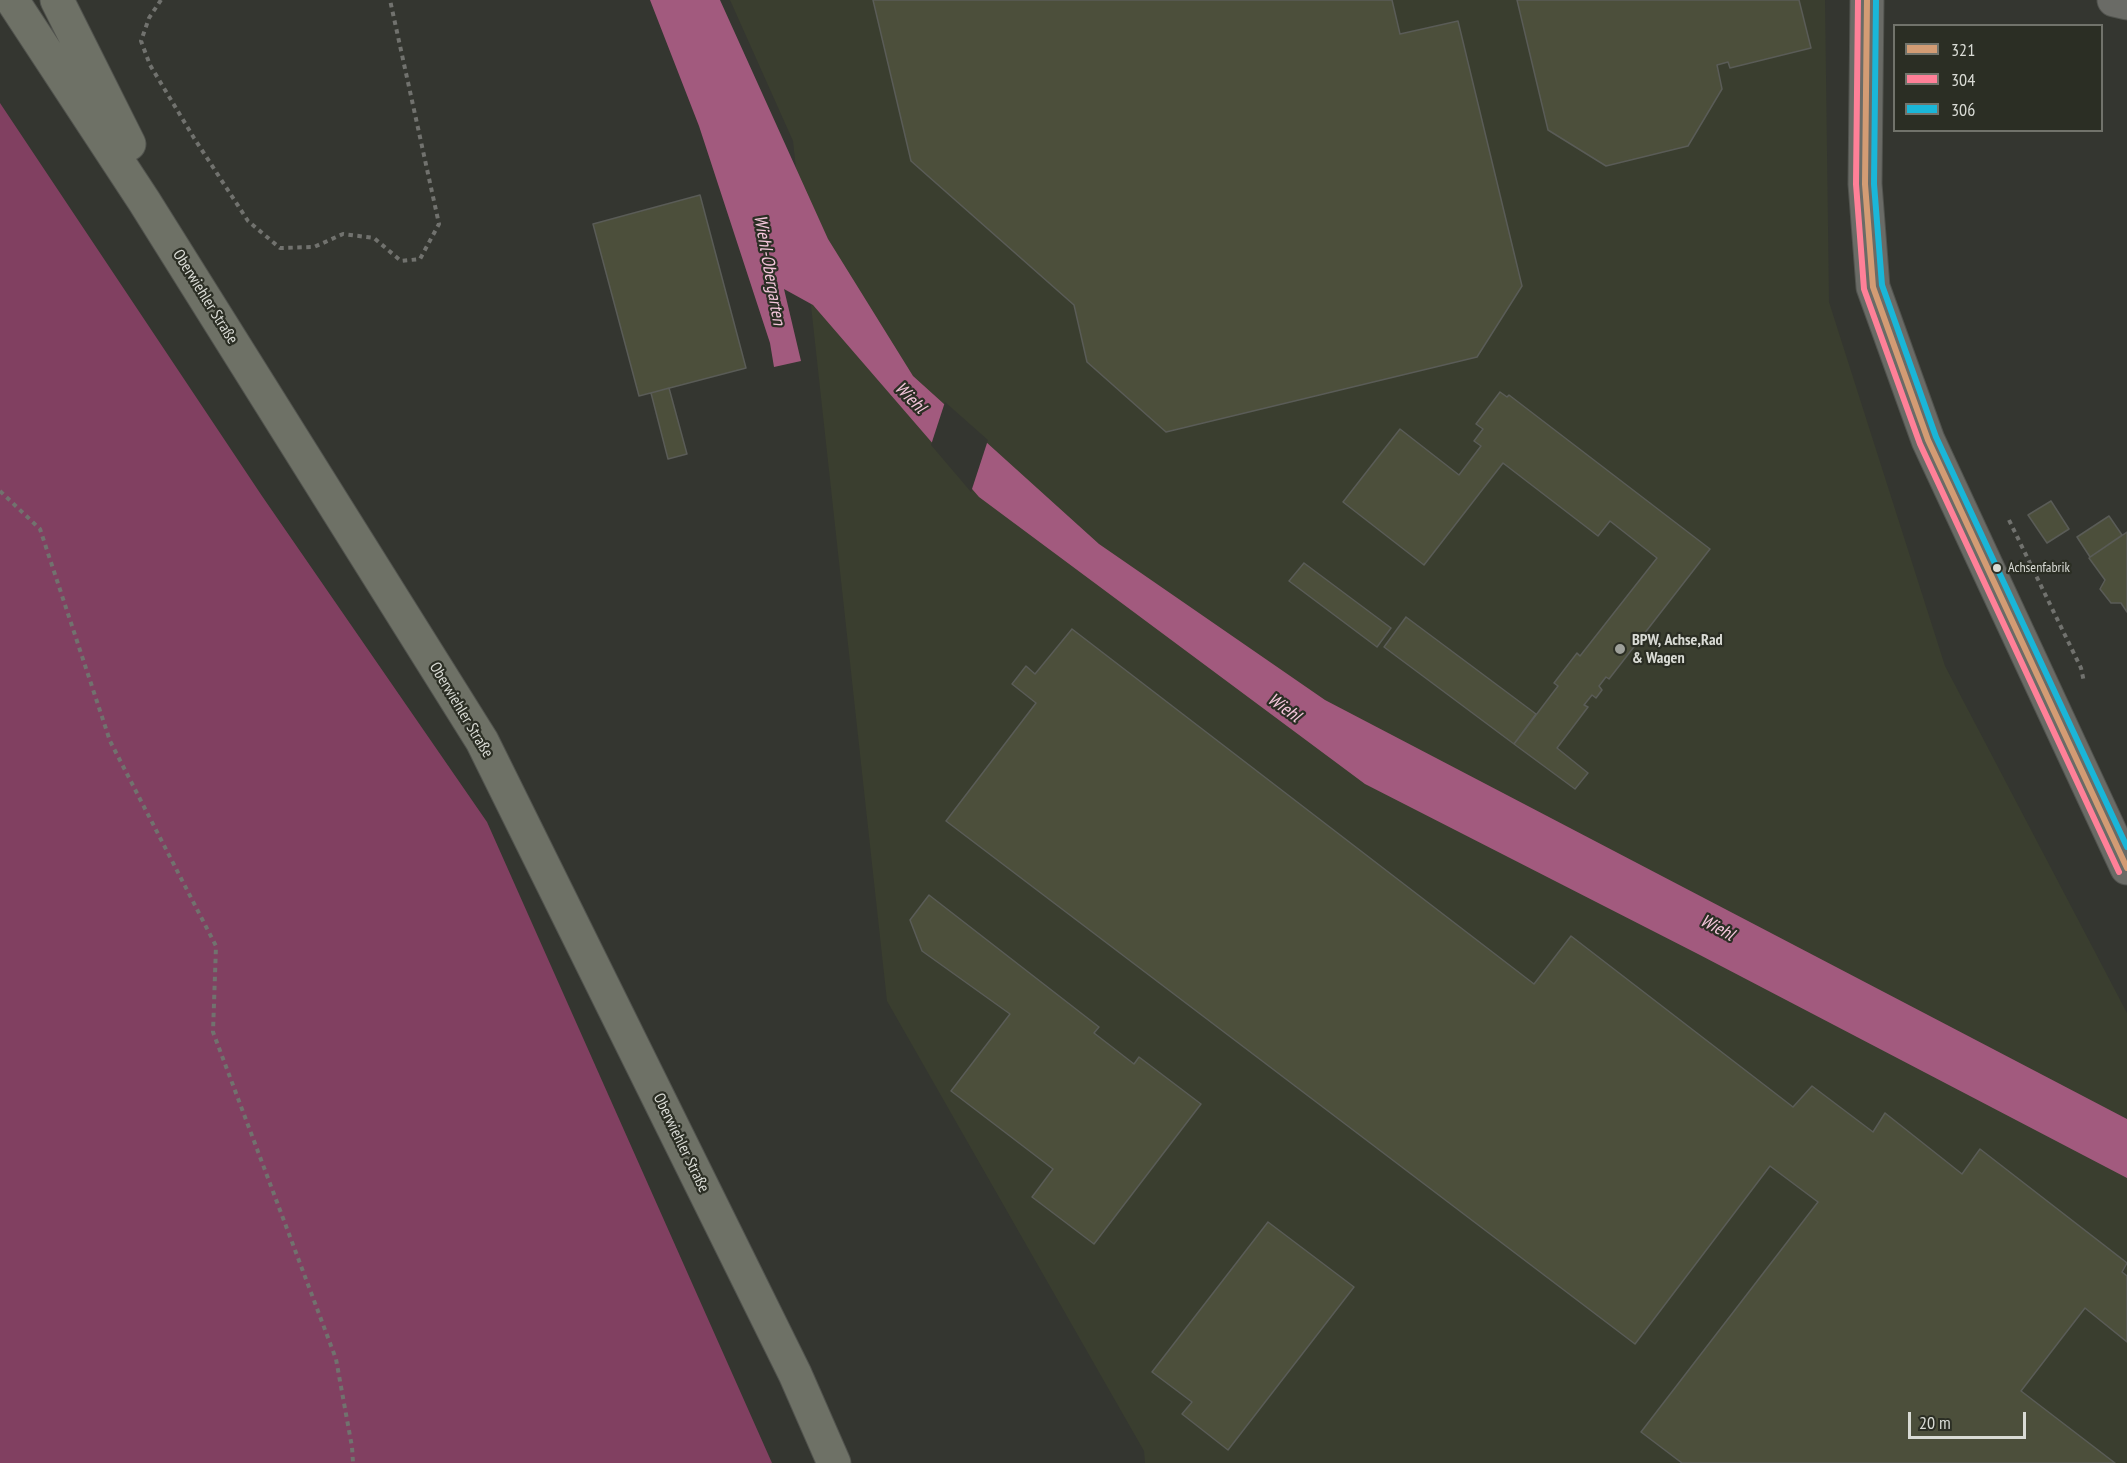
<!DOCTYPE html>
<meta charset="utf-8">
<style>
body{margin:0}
#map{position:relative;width:2127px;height:1463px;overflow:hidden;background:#343630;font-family:"PT Sans Narrow",sans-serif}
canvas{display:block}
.legend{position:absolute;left:1893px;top:24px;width:210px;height:108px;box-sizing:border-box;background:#2b2e24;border:2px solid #71736b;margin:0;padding:8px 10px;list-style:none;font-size:18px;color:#d9dbd5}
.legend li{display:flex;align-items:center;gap:12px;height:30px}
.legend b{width:30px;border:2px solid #71736b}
.scale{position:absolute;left:1908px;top:1412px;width:118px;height:27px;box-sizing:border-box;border:3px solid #d9dbd5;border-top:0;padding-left:8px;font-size:18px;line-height:21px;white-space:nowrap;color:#d9dbd5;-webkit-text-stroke:4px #2b2e24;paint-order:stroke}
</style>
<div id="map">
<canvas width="2127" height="1463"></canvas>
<ul class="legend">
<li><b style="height:8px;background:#d39c74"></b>321</li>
<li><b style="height:8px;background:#ff8098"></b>304</li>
<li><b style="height:8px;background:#1ab6d8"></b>306</li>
</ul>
<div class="scale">20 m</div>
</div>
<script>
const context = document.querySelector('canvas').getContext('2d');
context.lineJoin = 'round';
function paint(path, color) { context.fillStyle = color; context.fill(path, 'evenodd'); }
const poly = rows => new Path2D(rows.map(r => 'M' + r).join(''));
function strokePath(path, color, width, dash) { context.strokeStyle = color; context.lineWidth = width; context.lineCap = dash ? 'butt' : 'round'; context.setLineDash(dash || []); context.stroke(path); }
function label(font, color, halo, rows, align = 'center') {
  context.font = font + ' "PT Sans Narrow",sans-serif'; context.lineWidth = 4.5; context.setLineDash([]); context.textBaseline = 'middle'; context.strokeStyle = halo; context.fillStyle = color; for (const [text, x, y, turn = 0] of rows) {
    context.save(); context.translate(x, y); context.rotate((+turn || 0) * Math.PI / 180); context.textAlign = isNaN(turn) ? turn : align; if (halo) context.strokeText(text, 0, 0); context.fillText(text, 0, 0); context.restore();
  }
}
paint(poly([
 [730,0,1825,0,1829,302,1945,666,2127,1013,2127,1463,1145,1463,1144,1451,887,1001,793,141]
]), '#3a3e2f');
paint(poly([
 [0,103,262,496,487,822,772,1463,0,1463]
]), '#814061');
paint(poly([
 [650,0,720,0,828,239,913,376,1099,544,1325,700,2127,1119,2127,1178,1698,954,1365,784,979,497,813,305,784,289,801,361,774,367,770,343,699,126]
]), '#a25a7e');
paint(poly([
 [945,402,988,440,971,492,931,445]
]), '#343630');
const building = poly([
 [873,0,1392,0,1400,34,1458,21,1522,286,1477,357,1166,432,1087,362,1074,305,911,161,873,0],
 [1517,0,1799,0,1811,48,1730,68,1728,62,1717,65,1722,89,1688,146,1606,166,1548,130,1517,0],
 [700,195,746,368,639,396,593,224,700,195],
 [669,388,687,454,668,459,651,393,669,388],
 [1500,392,1507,397,1509,395,1710,549,1609,679,1606,677,1599,686,1602,690,1596,698,1592,695,1584,705,1588,707,1557,748,1588,773,1575,789,1514,744,1558,686,1554,683,1577,653,1580,656,1657,558,1610,521,1598,536,1503,463,1424,565,1343,502,1400,429,1459,475,1481,446,1474,441,1483,429,1476,424,1500,392],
 [2051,501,2069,529,2047,543,2028,515,2051,501],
 [2109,516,2122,535,2090,557,2077,537,2109,516],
 [2127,532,2127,612,2121,603,2111,603,2100,589,2105,580,2089,558,2127,532],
 [1304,563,1391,628,1377,647,1289,581,1304,563],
 [1406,617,1536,714,1514,744,1384,647,1406,617],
 [1072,629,1534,984,1571,936,1793,1107,1812,1086,1873,1132,1885,1113,1962,1174,1980,1149,2127,1263,2122,1272,2127,1276,2127,1342,2085,1308,2021,1391,2115,1463,1682,1463,1641,1432,1818,1202,1770,1166,1635,1344,946,821,1036,703,1012,684,1026,666,1035,674,1072,629],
 [929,895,1099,1027,1094,1033,1134,1064,1139,1057,1201,1104,1094,1244,1032,1197,1053,1169,951,1091,1010,1014,922,951,910,920,929,895],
 [1268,1222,1354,1287,1228,1450,1182,1414,1192,1402,1152,1372,1268,1222]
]);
paint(building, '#4c4f3b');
strokePath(building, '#5a5c57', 1.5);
const minor = poly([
 [1867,0,1865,184,1873,287,1928,440,2127,868],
 [2114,0,2127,3]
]);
const major = poly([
 [12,0,144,201,482,741,795,1374,834,1463],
 [57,0,129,144]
]);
strokePath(minor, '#51534e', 35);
strokePath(major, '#51534e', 35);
strokePath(poly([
 [161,0,149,18,141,41,150,65,194,138,248,221,280,248,314,247,343,234,374,238,401,261,420,259,439,224,390,0],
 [0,491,40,529,110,741,216,946,213,1032,336,1359,352,1447,353,1463],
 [2009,520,2081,668,2084,682]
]), '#71726e', 4, [4.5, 4.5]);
strokePath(minor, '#6a6b66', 33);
strokePath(major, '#6e7166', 33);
strokePath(poly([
 [1867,0,1865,184,1873,287,1928,440,2127,868]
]), '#d39c74', 6);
strokePath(poly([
 [1858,0,1856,184,1864,289,1920,444,2119,872]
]), '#ff8098', 6);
strokePath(poly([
 [1876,0,1874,184,1882,285,1936,437,2127,847]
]), '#1ab6d8', 6);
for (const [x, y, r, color] of [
 [1997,568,5,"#d9dbd5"],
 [1620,649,6,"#9fa19b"]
]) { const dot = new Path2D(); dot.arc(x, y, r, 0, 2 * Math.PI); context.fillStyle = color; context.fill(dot); strokePath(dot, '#2b2e24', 2); }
label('14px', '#d9dbd5', '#2b2e24', [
 ["Achsenfabrik",2008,568]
], 'left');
label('16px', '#d9dbd5', '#2b2e24', [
 ["Oberwiehler Straße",205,297,58],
 ["Oberwiehler Straße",461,710,59],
 ["Oberwiehler Straße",681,1143,64]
]);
label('bold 16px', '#d9dbd5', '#2b2e24', [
 ["BPW, Achse,Rad",1632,640],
 ["& Wagen",1632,658]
], 'left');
label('italic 18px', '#f5c7dc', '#2b2e24', [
 ["Wiehl-Obergarten",769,270,80],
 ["Wiehl",910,398,45],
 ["Wiehl",1284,708,36],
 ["Wiehl",1717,928,28]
]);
</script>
